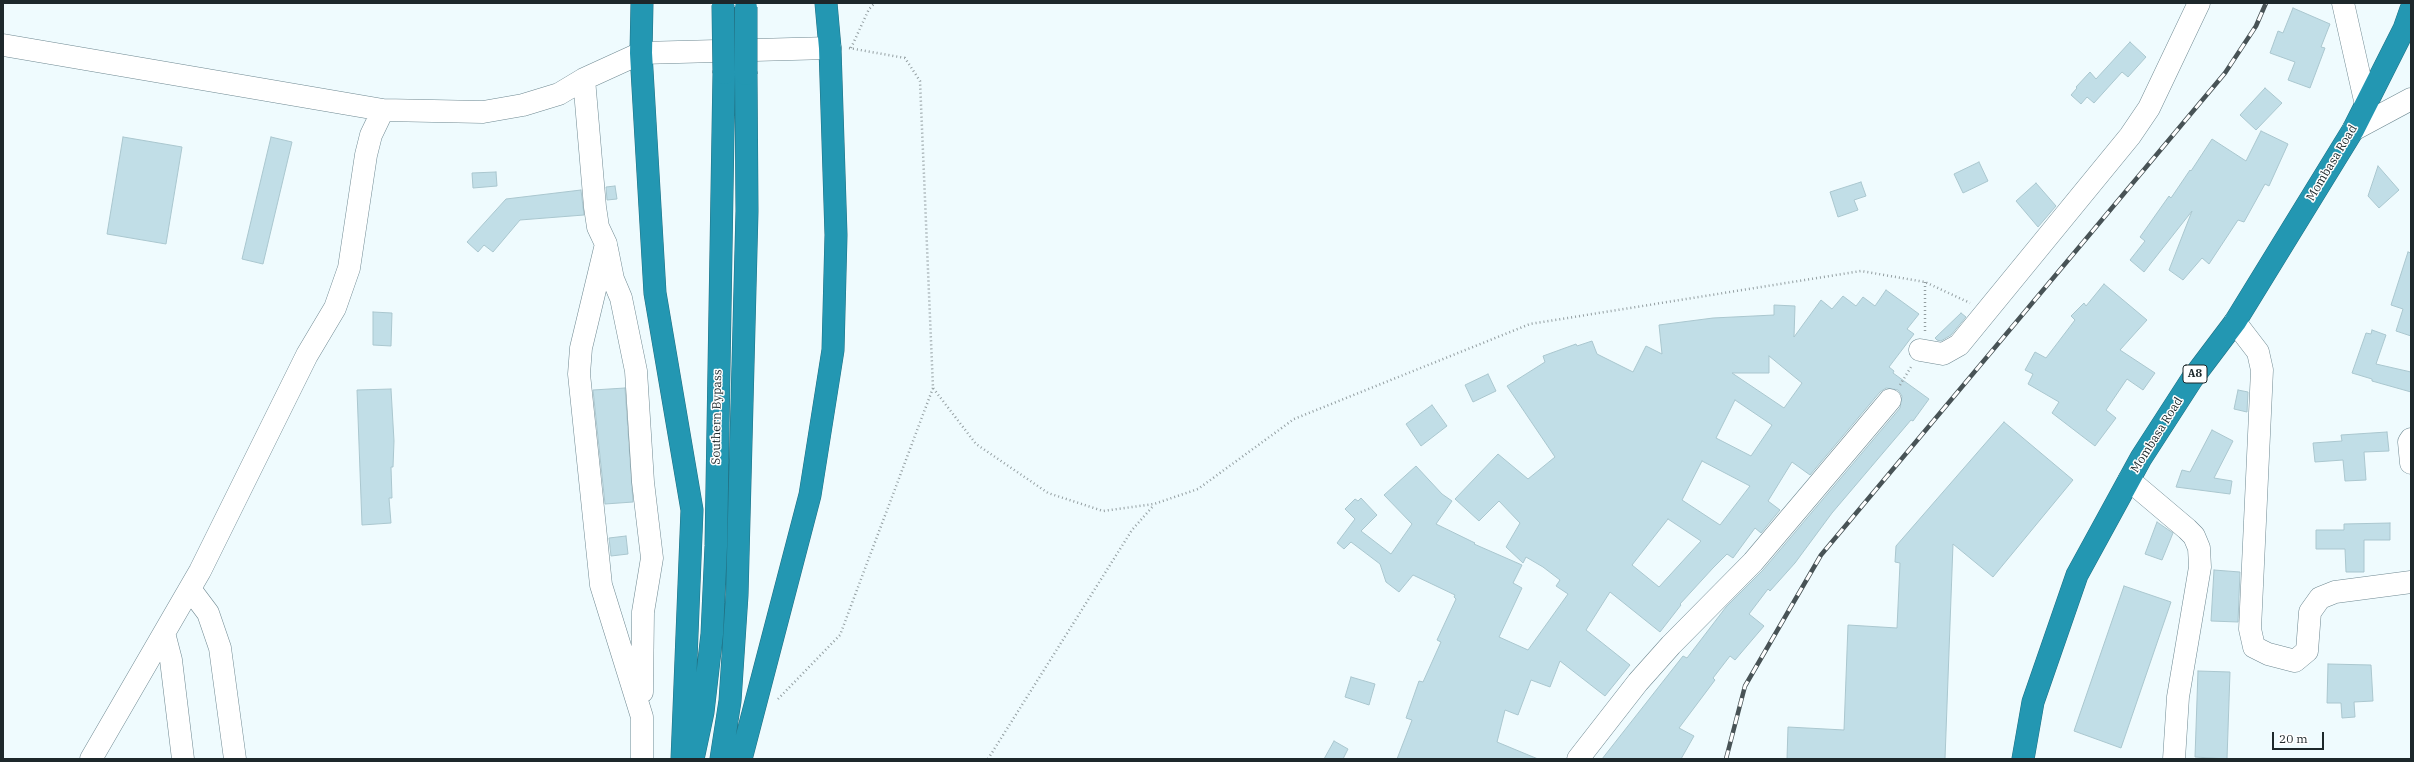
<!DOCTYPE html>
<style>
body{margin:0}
#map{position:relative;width:2414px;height:762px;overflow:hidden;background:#effbfe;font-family:"IBM Plex Serif",serif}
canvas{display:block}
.frame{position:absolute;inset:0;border:4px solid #1d282b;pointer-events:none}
.scale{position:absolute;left:2272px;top:732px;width:52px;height:18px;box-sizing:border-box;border:2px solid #1d282b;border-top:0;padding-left:5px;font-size:12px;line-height:14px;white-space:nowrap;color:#1d282b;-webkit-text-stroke:3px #fff;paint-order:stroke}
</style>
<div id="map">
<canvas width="2414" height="762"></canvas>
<div class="frame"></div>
<div class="scale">20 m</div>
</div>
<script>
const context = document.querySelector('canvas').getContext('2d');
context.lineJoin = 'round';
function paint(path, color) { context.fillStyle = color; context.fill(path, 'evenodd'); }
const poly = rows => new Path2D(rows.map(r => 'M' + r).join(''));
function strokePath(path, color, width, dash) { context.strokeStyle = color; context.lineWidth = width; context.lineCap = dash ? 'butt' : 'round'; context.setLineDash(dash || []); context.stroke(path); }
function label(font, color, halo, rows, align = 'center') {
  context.font = font + ' "IBM Plex Serif",serif'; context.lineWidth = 3; context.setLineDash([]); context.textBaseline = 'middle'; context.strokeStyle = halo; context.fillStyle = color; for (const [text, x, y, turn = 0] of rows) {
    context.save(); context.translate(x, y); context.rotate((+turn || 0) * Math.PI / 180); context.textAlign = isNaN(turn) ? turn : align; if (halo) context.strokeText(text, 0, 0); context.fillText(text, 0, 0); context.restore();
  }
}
const building = poly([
 [2293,8,2330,24,2321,47,2325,48,2310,88,2288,80,2295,62,2270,53,2278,31,2283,33,2293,8],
 [2130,42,2146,57,2128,77,2122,72,2094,103,2087,97,2081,104,2071,95,2077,88,2076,87,2090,72,2096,79,2130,42],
 [2265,88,2282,103,2256,130,2240,115,2265,88],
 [2261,131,2288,144,2269,186,2265,184,2244,222,2238,220,2209,264,2202,258,2183,280,2169,270,2192,211,2144,272,2130,260,2145,241,2140,237,2169,196,2171,198,2190,170,2191,171,2212,139,2246,161,2261,131],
 [123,137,182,147,166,244,107,234,123,137],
 [271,137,292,142,263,264,242,259,271,137],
 [1979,162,1988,181,1963,193,1954,174,1979,162],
 [2378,166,2399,190,2379,208,2368,196,2378,166],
 [496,172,497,186,473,188,472,173,496,172],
 [1861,182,1866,196,1854,200,1858,210,1838,217,1830,192,1861,182],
 [2036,183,2056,206,2038,227,2016,201,2036,183],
 [615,186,617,199,607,200,606,187,615,186],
 [581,190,584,215,520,220,493,252,484,245,478,252,467,242,506,199,581,190],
 [2408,252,2411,253,2411,336,2396,331,2403,309,2391,305,2408,252],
 [2104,284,2147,320,2120,350,2155,373,2143,390,2127,379,2106,410,2116,418,2095,446,2052,413,2059,402,2028,384,2033,374,2025,370,2035,352,2046,358,2075,320,2071,316,2084,303,2086,306,2104,284],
 [1886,290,1919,314,1907,329,1914,334,1889,367,1894,371,1893,373,1929,399,1913,421,1911,420,1832,513,1795,563,1770,591,1768,589,1749,614,1764,626,1735,660,1730,656,1713,678,1715,680,1679,728,1694,736,1681,759,1602,759,1683,656,1687,658,1726,607,1763,570,1900,408,1902,396,1898,390,1886,388,1880,392,1810,475,1792,462,1768,501,1780,510,1761,533,1755,528,1733,558,1727,554,1713,568,1680,604,1681,605,1660,632,1610,592,1586,630,1630,665,1605,696,1560,661,1550,687,1531,680,1518,715,1505,710,1497,742,1538,759,1397,759,1412,720,1406,718,1419,681,1423,682,1441,642,1437,640,1456,599,1454,597,1455,595,1413,575,1399,592,1386,582,1380,564,1351,542,1344,549,1337,543,1355,519,1345,509,1355,499,1358,501,1361,498,1377,515,1361,531,1391,554,1412,524,1384,495,1416,466,1442,494,1452,501,1436,524,1475,543,1474,544,1522,565,1513,583,1522,588,1499,637,1528,650,1568,594,1556,586,1560,580,1543,567,1526,557,1523,563,1506,547,1520,523,1499,501,1479,521,1455,499,1498,454,1528,479,1555,457,1507,386,1545,362,1543,356,1576,344,1577,346,1592,341,1597,354,1633,372,1646,346,1662,354,1659,325,1713,318,1774,315,1774,305,1795,306,1794,337,1821,300,1832,309,1843,296,1856,306,1863,297,1875,306,1886,290],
 [1769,356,1802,383,1784,408,1732,373,1769,373,1769,356],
 [1735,400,1772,425,1751,456,1716,438,1735,400],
 [1702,461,1750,486,1720,525,1682,500,1702,461],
 [1668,519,1701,541,1659,587,1632,565,1668,519],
 [373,312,392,313,391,346,373,345,373,312],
 [1961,313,1966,317,1951,335,1941,341,1937,340,1935,338,1961,313],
 [2372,330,2386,335,2376,364,2411,372,2411,392,2372,381,2372,379,2352,373,2366,333,2371,334,2372,330],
 [1488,374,1496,391,1473,402,1465,385,1488,374],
 [625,388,633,502,605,504,593,390,625,388],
 [391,389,394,441,393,467,391,467,392,498,389,498,391,523,362,525,357,390,391,389],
 [2238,390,2248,392,2247,412,2234,409,2238,390],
 [1432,405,1447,426,1421,446,1406,424,1432,405],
 [2004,422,2073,480,1993,577,1953,544,1945,759,1787,759,1788,727,1844,730,1848,625,1897,628,1900,563,1895,562,1896,546,2004,422],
 [2212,430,2233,441,2214,478,2232,481,2230,494,2176,487,2182,470,2190,472,2212,430],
 [2387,432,2389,451,2364,452,2366,480,2345,481,2343,460,2315,462,2313,443,2342,441,2341,435,2387,432],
 [2157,522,2173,533,2162,560,2145,554,2157,522],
 [2390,523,2390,540,2364,540,2364,572,2346,572,2345,549,2316,549,2316,530,2344,530,2344,524,2390,523],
 [626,536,628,554,611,556,609,538,626,536],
 [2214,570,2240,572,2238,622,2211,621,2214,570],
 [2124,586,2171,602,2121,748,2074,731,2124,586],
 [2328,664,2371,665,2373,701,2354,702,2355,717,2342,718,2341,703,2327,703,2328,664],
 [2198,671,2230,672,2227,759,2195,757,2198,671],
 [1351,677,1375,684,1369,705,1345,697,1351,677],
 [1334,741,1348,749,1343,759,1324,759,1334,741]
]);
paint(building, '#c1dee7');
strokePath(building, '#aac7cf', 1);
const minor = poly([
 [2343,3,2366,105],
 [3,45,383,110,483,112,523,105,559,94,584,79,641,53,830,48],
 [584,79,595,207,598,227,606,244,581,348,579,374,601,585,642,717,642,759],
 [2353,130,2411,99],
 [607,249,613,279,621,298,636,371,643,482,652,558,643,612,642,692],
 [2235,322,2258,352,2262,370,2250,629,2254,647,2268,654,2295,661,2307,651,2310,612,2320,598,2335,592,2411,582],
 [1920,350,1943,354,1959,345,2130,136,2149,108,2199,3],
 [2411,439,2409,442,2411,463],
 [2129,480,2187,529,2194,536,2199,548,2200,567,2178,697,2174,759],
 [190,589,208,613,220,648,235,759],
 [164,633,171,660,183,759],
 [91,759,200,571,307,355,335,308,349,268,366,155,371,135,383,110],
 [1578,759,1638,682,1671,645,1753,562,1890,400]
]);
const highway = poly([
 [642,3,641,53,655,293,692,510,682,759],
 [693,759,703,712,712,634,716,546,724,73],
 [721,759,730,701,737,595,747,211,746,74],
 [741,759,810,495,833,350,836,235,830,48,826,3],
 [2023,759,2033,702,2077,575,2141,458,2192,379,2235,322,2353,130,2404,29,2411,9]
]);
strokePath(minor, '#6f8992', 23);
strokePath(highway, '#217083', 23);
strokePath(poly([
 [849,48,905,58,920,81,933,388,976,444,1048,493,1103,511,1154,504,1198,489,1294,419,1530,324,1861,271,1925,282,1970,303],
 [851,48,869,9,875,3],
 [1925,282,1925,331],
 [1900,385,1911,367],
 [778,699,840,635,933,388],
 [988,759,1132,530,1154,505]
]), '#939ea1', 2.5, [1, 3]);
strokePath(minor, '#fff', 22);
strokePath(highway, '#2397b2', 22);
const rail = poly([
 [1726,759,1745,686,1821,555,2225,73,2256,26,2266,3]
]);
strokePath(rail, '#485356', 4.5);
strokePath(rail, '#fff', 3, [9]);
const highwayBridge = poly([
 [723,5,724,73],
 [746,7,746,74]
]);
strokePath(highwayBridge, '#217083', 23, []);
strokePath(highwayBridge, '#2397b2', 22);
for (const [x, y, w] of [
 [2195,374,24]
]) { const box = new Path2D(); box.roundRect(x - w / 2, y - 9, w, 18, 3); context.fillStyle = '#fff'; context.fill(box); strokePath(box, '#1d282b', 1); }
label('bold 11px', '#1d282b', null, [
 ["A8",2195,374]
]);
label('12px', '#1d282b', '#fff', [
 ["Mombasa Road",2332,163,-59],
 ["Southern Bypass",717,417,-89],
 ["Mombasa Road",2157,435,-58]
]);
</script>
